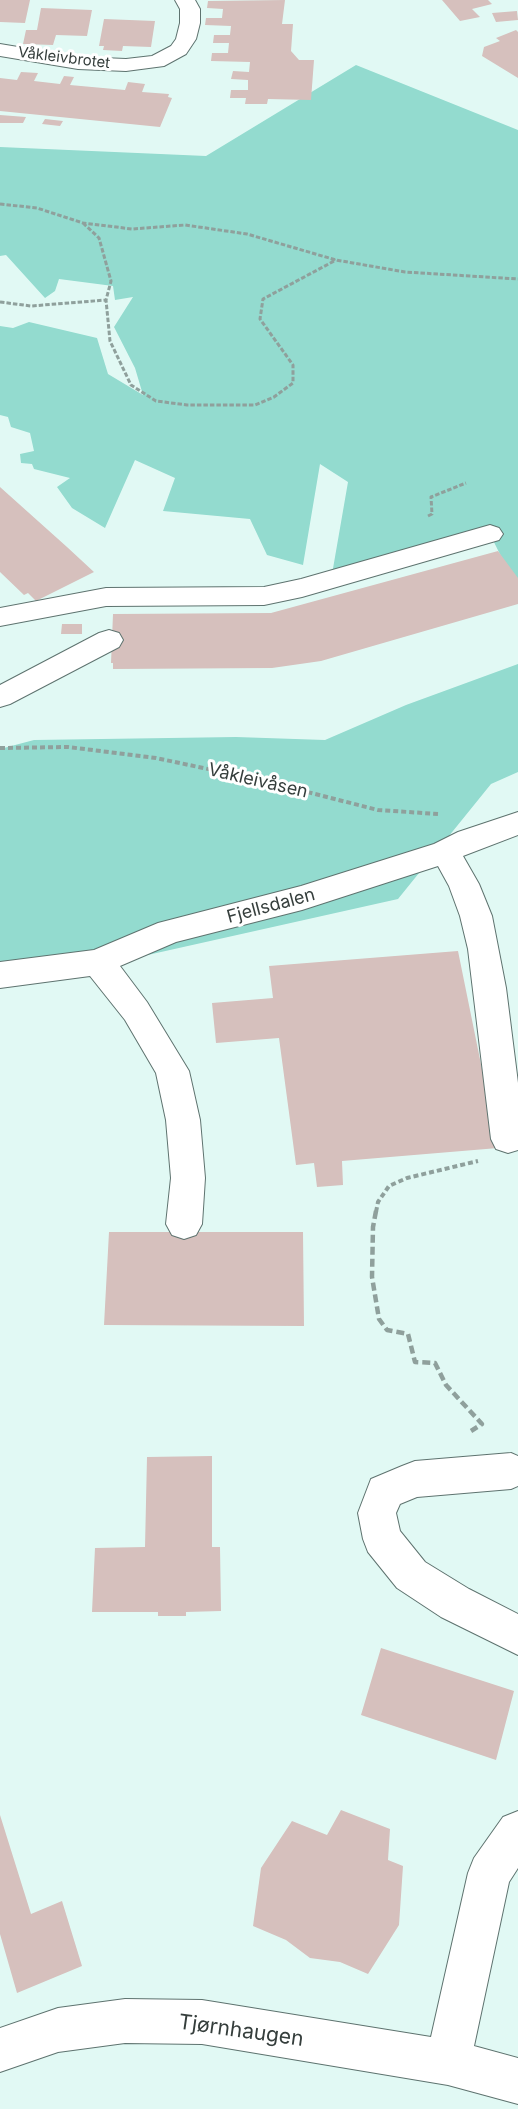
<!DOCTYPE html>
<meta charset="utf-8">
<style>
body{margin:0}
canvas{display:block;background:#e1f9f4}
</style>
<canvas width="518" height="2109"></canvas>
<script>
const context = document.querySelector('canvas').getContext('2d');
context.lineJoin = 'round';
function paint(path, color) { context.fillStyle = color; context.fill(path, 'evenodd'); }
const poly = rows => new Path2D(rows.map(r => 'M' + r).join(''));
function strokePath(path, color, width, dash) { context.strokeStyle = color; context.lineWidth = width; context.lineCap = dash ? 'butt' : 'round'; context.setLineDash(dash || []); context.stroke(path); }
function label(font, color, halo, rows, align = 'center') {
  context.font = font + ' Inter,sans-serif'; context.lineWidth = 6; context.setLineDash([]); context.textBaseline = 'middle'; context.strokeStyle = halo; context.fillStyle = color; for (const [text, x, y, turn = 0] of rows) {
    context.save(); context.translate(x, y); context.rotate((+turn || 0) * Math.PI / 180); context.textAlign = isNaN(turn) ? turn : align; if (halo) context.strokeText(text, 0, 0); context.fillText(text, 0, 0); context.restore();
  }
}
paint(poly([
 [356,65,518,130,518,591,490,534,331,580,348,482,320,464,303,565,267,555,250,519,163,511,175,478,135,460,105,528,72,508,57,487,70,478,34,469,32,464,21,463,20,454,34,451,30,433,11,427,8,417,0,415,0,326,13,328,29,322,97,338,108,374,143,395,135,368,114,327,133,297,115,300,113,286,59,279,55,291,45,298,6,255,0,256,0,147,206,156],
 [518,664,518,772,491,784,398,899,0,988,0,749,34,740,236,737,325,740,406,705]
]), '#93dbcf');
paint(poly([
 [0,0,30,0,25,23,0,22],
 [285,0,282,24,293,24,291,51,299,60,314,60,311,100,268,99,267,104,245,104,246,98,230,98,231,90,248,90,248,80,231,79,233,71,249,72,250,62,211,61,212,53,228,53,229,43,213,43,214,35,230,35,231,26,205,25,206,18,222,18,223,9,207,8,208,1],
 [442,0,488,0,492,4,472,9,480,17,460,21],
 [41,8,92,10,87,36,56,35,53,45,23,44,26,30,37,30],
 [517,11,518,20,496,22,492,13],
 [104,19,155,21,151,47,123,46,122,51,103,50,104,46,99,46],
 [516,30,518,32,518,78,482,56,484,47,500,41,496,38],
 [21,72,38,73,34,81,60,84,64,76,74,77,70,85,125,90,128,82,145,84,142,92,169,94,168,97,172,98,160,127,0,111,0,78,17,80],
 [0,115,26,117,23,123,0,123],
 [45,119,63,121,60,126,42,124],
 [0,487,67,547,94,572,36,601,28,593,24,595,0,572],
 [498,551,518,578,518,604,321,661,272,668,113,669,113,663,111,663,113,614,271,613],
 [62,624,82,624,82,634,61,634],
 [458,951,498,1148,342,1161,343,1185,317,1187,314,1163,296,1165,279,1038,216,1043,212,1003,273,998,269,966],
 [109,1232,303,1232,304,1326,104,1325],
 [212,1456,212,1547,220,1547,221,1611,186,1612,186,1616,158,1616,158,1612,92,1612,95,1548,145,1547,147,1457],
 [381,1648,514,1691,496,1760,361,1715],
 [341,1810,390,1829,388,1860,403,1866,399,1925,368,1974,340,1962,310,1958,286,1940,253,1926,261,1868,292,1821,327,1835],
 [0,1815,31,1914,62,1901,82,1966,17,1993,0,1934]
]), '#d6c0bd');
const minor = poly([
 [175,0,195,0,200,9,200,23,196,39,186,54,164,66,126,71,78,69,0,56,0,44,78,57,126,59,152,56,171,46,176,39,180,23,180,9,175,0],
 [490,525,499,528,503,534,499,540,302,597,264,605,106,606,0,626,0,608,106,588,264,587,301,579,490,525],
 [109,630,119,633,123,640,119,647,10,704,0,707,0,685,99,633,109,630],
 [518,812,518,835,463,856,479,884,492,916,506,988,518,1083,518,1150,508,1153,496,1149,491,1139,468,949,460,916,449,886,438,866,302,910,176,942,120,966,147,1002,189,1071,200,1120,205,1178,202,1224,196,1235,184,1239,172,1235,166,1224,171,1178,166,1120,156,1073,125,1020,90,976,0,988,0,962,94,950,158,923,301,886,434,844,458,832,518,812],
 [511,1453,518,1456,518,1486,511,1489,417,1497,400,1504,396,1513,400,1531,425,1562,469,1589,518,1614,518,1655,441,1617,397,1588,368,1552,363,1539,358,1513,371,1479,402,1466,415,1461,511,1453],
 [518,1811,518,1868,509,1882,474,2046,518,2058,518,2104,448,2085,202,2044,125,2043,58,2052,0,2072,0,2028,58,2008,125,1999,202,2000,431,2037,468,1873,474,1858,503,1817,518,1811]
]);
strokePath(minor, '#5e736f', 2);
strokePath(poly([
 [0,204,37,208,83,223,132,229,185,225,247,234,336,260,405,272,518,279],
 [83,223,99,238,111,281,106,300,110,341,131,385,156,401,187,405,255,405,274,397,293,383,293,365,260,319,263,299,336,260],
 [0,302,31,306,106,300],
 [428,516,432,514,431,497,466,483]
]), '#8fa09c', 3, [4.5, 2]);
strokePath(poly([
 [0,748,68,747,156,758,260,780,378,810,438,814],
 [376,1212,378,1202,389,1186,407,1178,478,1161]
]), '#8fa09c', 4, [5, 3]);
strokePath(poly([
 [376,1211,373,1227,372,1277,379,1319,387,1330,408,1334,415,1362,435,1363,446,1385,482,1424,471,1431]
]), '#8fa09c', 4.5, [8, 4]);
paint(minor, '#fff');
label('15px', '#353e3c', '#fff', [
 ["Våkleivbrotet",64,58,7]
]);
label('18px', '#353e3c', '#fff', [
 ["Våkleivåsen",258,781,13],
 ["Fjellsdalen",271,906,-15]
]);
label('21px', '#353e3c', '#fff', [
 ["Tjørnhaugen",241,2031,8]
]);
</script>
